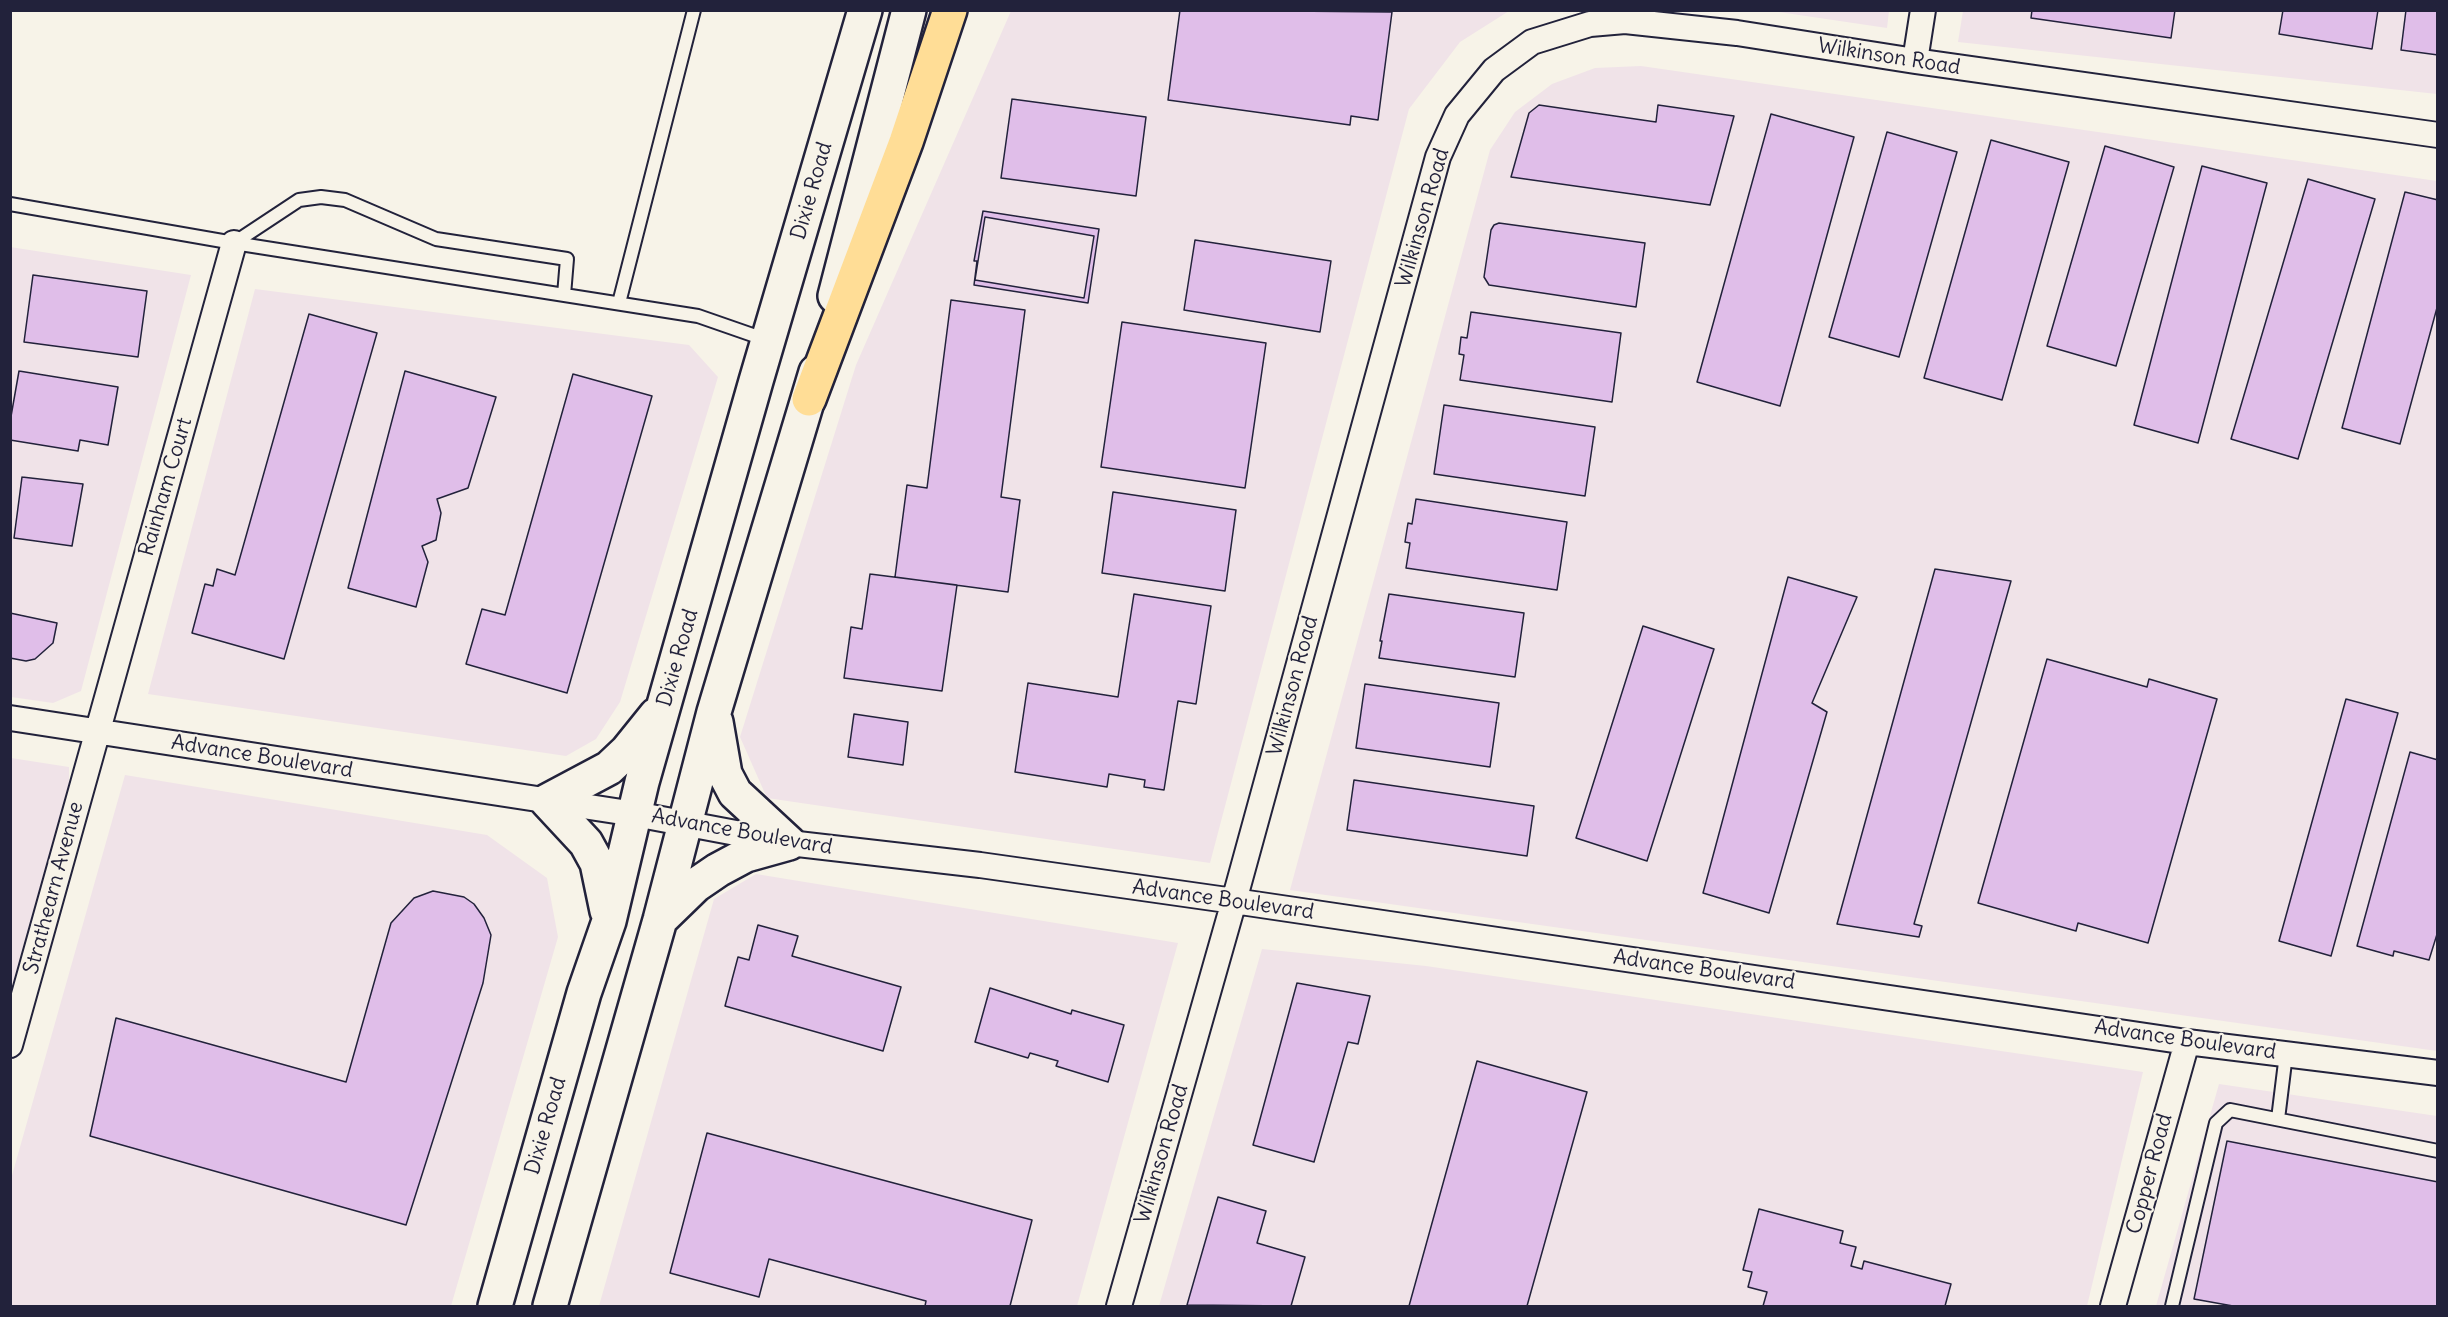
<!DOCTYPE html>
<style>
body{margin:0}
#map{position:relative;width:2448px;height:1317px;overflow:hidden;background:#f7f3e8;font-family:Delius,sans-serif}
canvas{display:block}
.frame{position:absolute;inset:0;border:12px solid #22223b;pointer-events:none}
</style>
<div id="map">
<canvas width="2448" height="1317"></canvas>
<div class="frame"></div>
</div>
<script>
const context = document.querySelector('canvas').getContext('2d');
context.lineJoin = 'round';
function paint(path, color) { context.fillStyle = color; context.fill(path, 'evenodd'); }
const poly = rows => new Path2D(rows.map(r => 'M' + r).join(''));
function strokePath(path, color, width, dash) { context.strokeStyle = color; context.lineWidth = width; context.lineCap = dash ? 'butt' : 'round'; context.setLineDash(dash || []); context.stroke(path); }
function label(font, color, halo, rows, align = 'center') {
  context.font = font + ' Delius,sans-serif'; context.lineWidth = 4.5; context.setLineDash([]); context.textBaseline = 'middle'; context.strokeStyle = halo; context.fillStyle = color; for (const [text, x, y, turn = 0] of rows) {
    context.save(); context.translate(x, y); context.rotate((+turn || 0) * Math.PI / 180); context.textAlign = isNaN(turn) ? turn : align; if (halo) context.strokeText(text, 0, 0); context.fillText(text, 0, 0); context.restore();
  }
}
paint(poly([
 [1011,11,1509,11,1460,42,1409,109,1210,863,767,798,740,737,856,365],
 [1772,11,1889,10,1889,11,1887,28],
 [1963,11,2437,11,2437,94,1958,42],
 [1641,66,2437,181,2437,1051,1290,890,1490,150,1515,112,1552,84,1595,68],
 [10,247,191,275,81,691,53,703,11,697],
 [255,289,689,345,718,377,620,702,596,739,566,756,148,694],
 [11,758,69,767,69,783,11,989],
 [125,775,487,835,547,878,558,937,451,1306,11,1306,11,1179],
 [756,874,1178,943,1077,1306,599,1306,714,899],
 [1262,949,1426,966,2143,1072,2087,1306,1159,1306],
 [2219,1084,2437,1116,2437,1306,2156,1306]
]), '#f0e3e8');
const building = poly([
 [1180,10,1392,12,1378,120,1351,116,1350,125,1168,100,1180,10],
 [2032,10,2175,10,2171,38,2031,18,2032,10],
 [2283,10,2378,10,2372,49,2279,34,2283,10],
 [2406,10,2438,10,2438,55,2401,50,2406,10],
 [1012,99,1146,117,1136,196,1001,178,1012,99],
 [1539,105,1656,122,1658,105,1734,116,1710,205,1511,177,1529,113,1539,105],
 [1771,114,1854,137,1780,406,1697,382,1771,114],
 [1887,132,1957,152,1899,357,1829,337,1887,132],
 [1991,140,2069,162,2002,400,1924,378,1991,140],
 [2105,146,2174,167,2116,366,2047,346,2105,146],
 [2202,166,2267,183,2198,443,2134,425,2202,166],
 [2308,179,2375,199,2298,459,2231,439,2308,179],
 [2405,192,2438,200,2438,304,2400,444,2342,428,2405,192],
 [983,211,1099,229,1088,303,974,285,977,261,974,261,983,211],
 [985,217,1094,236,1084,298,975,280,985,217],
 [1499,223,1645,243,1636,307,1489,285,1484,277,1491,230,1494,225,1499,223],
 [1195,240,1331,261,1320,332,1184,310,1195,240],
 [33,275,147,291,138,357,24,342,33,275],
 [951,300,1025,310,1001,497,1020,500,1008,592,895,577,907,485,927,488,951,300],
 [1471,312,1621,333,1612,402,1460,380,1464,355,1459,354,1461,337,1467,338,1471,312],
 [309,314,377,333,284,659,192,633,205,584,213,586,217,569,235,575,309,314],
 [1122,322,1266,343,1245,488,1101,467,1122,322],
 [19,371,118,387,108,445,80,440,78,451,10,440,10,422,19,371],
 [405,371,496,397,468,488,437,499,441,513,436,540,422,546,428,562,416,607,348,588,405,371],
 [573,374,652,396,567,693,466,664,482,609,505,615,573,374],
 [1444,405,1595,427,1585,496,1434,474,1444,405],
 [22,477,83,484,72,546,14,538,22,477],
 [1113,492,1236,510,1225,591,1102,573,1113,492],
 [1416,499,1567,522,1557,590,1406,568,1410,543,1405,542,1408,523,1412,524,1416,499],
 [1935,569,2011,581,1914,924,1922,926,1919,937,1837,924,1935,569],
 [870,574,957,585,942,691,844,678,851,627,862,629,870,574],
 [1788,577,1857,597,1812,703,1827,712,1769,913,1703,893,1788,577],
 [1134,594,1211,606,1196,704,1178,701,1164,790,1144,787,1145,780,1109,774,1107,787,1015,772,1028,683,1118,697,1134,594],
 [1389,594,1524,613,1515,677,1379,658,1382,641,1380,641,1389,594],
 [10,613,57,623,53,643,35,659,26,661,10,658,10,613],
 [1643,626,1714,649,1647,861,1576,838,1643,626],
 [2047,659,2147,687,2149,679,2217,699,2148,943,2078,923,2076,931,1978,903,2047,659],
 [1365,684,1499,703,1490,767,1356,748,1365,684],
 [2346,699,2398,713,2331,956,2279,941,2346,699],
 [854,714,908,722,903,765,848,757,854,714],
 [2410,752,2438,760,2438,931,2429,960,2394,951,2393,956,2357,946,2410,752],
 [1354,780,1534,806,1527,856,1347,830,1354,780],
 [433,891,464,897,474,904,484,918,491,935,483,983,406,1225,90,1136,116,1018,346,1082,391,923,414,898,433,891],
 [758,925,798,936,792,956,901,987,883,1051,725,1006,738,957,749,960,758,925],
 [1297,983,1370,996,1358,1044,1348,1042,1314,1162,1253,1145,1297,983],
 [990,988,1071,1014,1072,1010,1124,1025,1108,1082,1056,1066,1058,1061,1030,1053,1028,1058,975,1042,990,988],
 [1477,1061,1587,1092,1527,1306,1409,1306,1477,1061],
 [707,1133,1032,1220,1010,1306,925,1306,926,1301,769,1259,759,1297,670,1273,707,1133],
 [2227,1141,2438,1182,2438,1306,2233,1306,2194,1299,2227,1141],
 [1218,1197,1266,1211,1257,1243,1305,1257,1291,1306,1187,1305,1218,1197],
 [1759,1209,1843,1231,1840,1243,1856,1247,1851,1266,1862,1269,1864,1261,1951,1284,1945,1306,1763,1306,1767,1292,1748,1287,1752,1272,1743,1270,1759,1209]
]);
paint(building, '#e0bee9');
strokePath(building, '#22223b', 1.5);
const lane = poly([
 [10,204,234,243,698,316,767,340],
 [234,243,299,200,321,197,345,200,436,239,567,259,564,295],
 [619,303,694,10],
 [2278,1119,2286,1054],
 [2172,1306,2216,1123,2230,1110,2438,1151]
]);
const street = poly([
 [1915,61,1923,10],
 [10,718,635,814,789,843,980,865,1234,901,2187,1042,2438,1073],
 [10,1045,234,243],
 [1119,1306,1234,901,1438,157,1457,115,1494,70,1532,42,1590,24,1625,21,1737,33,1915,61,2438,135],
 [2113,1306,2187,1042]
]);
const secondary = poly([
 [835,296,909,10],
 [716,722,725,774,735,793,789,843],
 [607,911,597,863,586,843,547,801,609,768,627,751,656,715],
 [661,919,696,885,718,870,746,855,789,843],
 [495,1306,584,993,609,921,642,782,756,381,865,10],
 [550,1306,660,920,714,712,816,372]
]);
const highway = poly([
 [809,399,906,142,950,10]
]);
strokePath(lane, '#22223b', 16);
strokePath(street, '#22223b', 28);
strokePath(secondary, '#22223b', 38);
strokePath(highway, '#22223b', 38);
strokePath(lane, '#f7f3e8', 12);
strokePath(street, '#f7f3e8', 24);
strokePath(secondary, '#f7f3e8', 33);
strokePath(highway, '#ffdd96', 33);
label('21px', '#22223b', '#f7f3e8', [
 ["Wilkinson Road",1889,57,9],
 ["Dixie Road",812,191,-74],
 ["Wilkinson Road",1423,218,-74],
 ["Rainham Court",166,487,-74],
 ["Dixie Road",678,658,-74],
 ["Wilkinson Road",1293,686,-75],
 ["Advance Boulevard",262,757,9],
 ["Advance Boulevard",742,832,10],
 ["Strathearn Avenue",54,888,-75],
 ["Advance Boulevard",1223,900,8],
 ["Advance Boulevard",1704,970,8],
 ["Advance Boulevard",2185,1040,8],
 ["Dixie Road",546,1126,-74],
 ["Wilkinson Road",1162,1154,-74],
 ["Copper Road",2150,1174,-75]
]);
</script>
